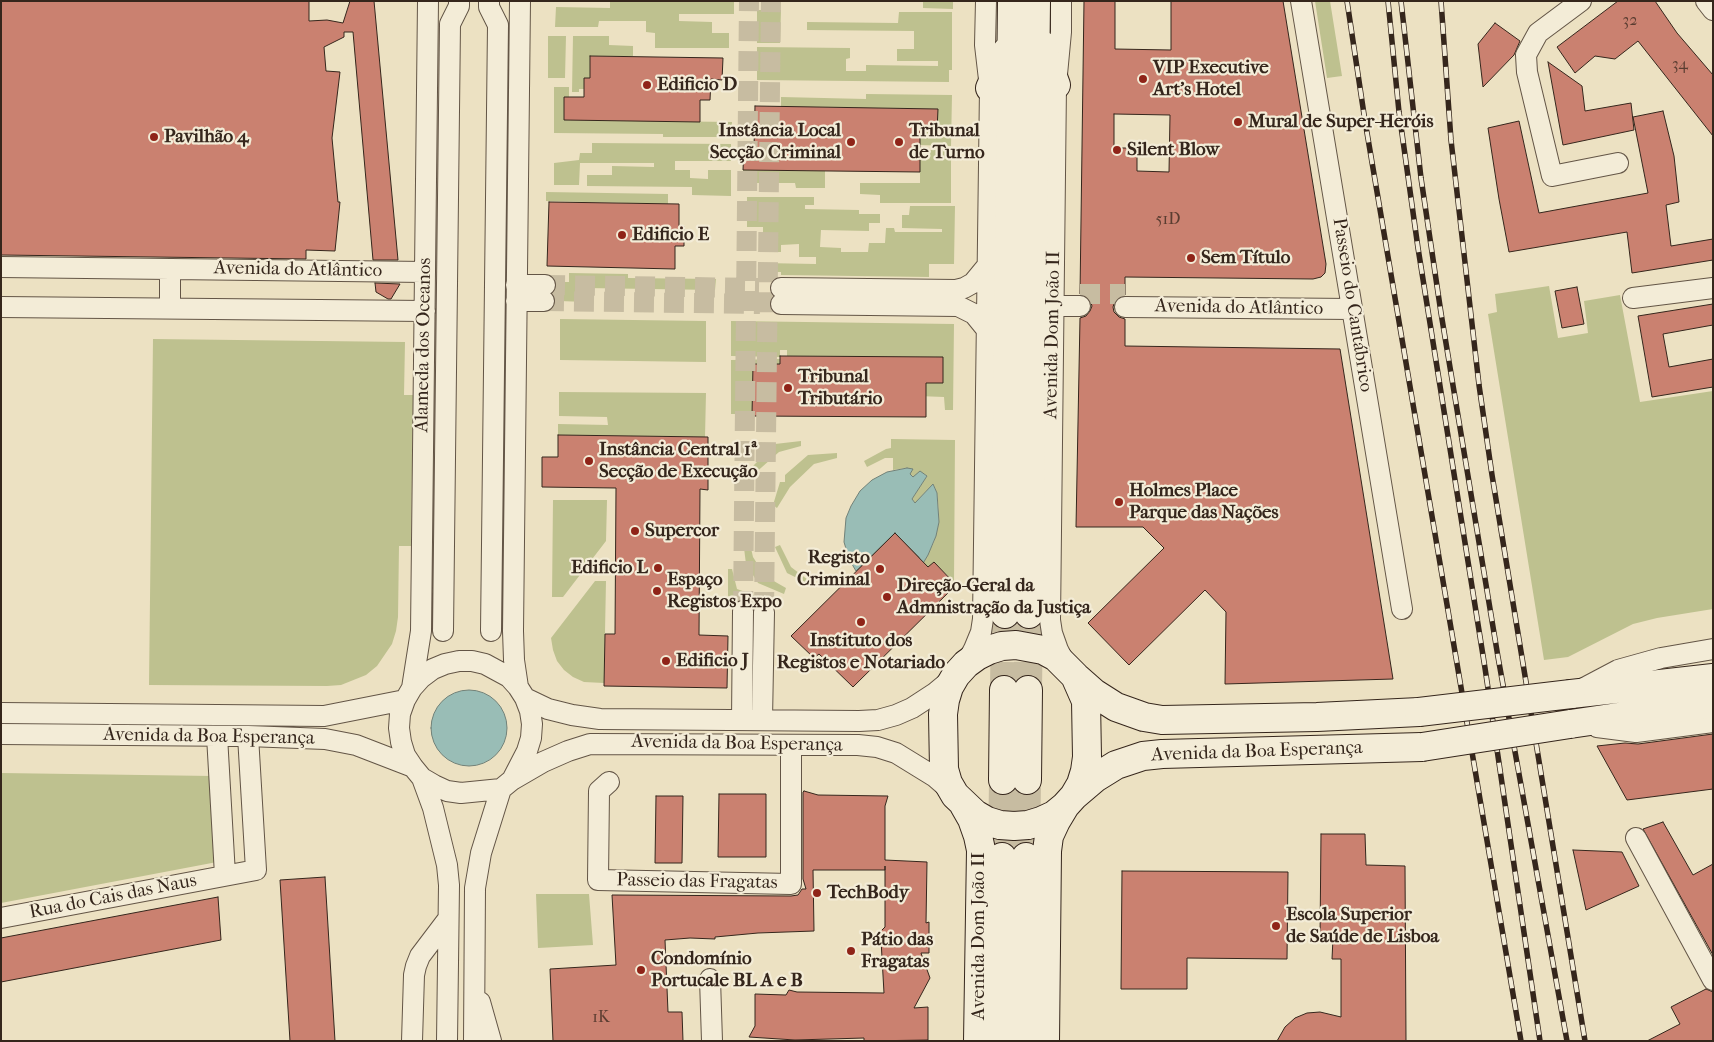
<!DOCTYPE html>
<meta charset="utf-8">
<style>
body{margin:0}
#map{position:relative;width:1714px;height:1042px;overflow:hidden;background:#ece1c2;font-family:"IM FELL French Canon",serif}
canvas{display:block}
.frame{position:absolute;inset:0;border:2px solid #35261c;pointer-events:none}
</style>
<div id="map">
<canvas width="1714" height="1042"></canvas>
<div class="frame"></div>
</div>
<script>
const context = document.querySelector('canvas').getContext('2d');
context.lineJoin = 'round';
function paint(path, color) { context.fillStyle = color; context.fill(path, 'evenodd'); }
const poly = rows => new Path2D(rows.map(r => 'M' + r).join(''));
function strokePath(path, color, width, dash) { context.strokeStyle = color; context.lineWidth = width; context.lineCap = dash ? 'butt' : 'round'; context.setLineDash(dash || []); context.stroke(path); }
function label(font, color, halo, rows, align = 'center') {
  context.font = font + ' "IM FELL French Canon",serif'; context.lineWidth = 4.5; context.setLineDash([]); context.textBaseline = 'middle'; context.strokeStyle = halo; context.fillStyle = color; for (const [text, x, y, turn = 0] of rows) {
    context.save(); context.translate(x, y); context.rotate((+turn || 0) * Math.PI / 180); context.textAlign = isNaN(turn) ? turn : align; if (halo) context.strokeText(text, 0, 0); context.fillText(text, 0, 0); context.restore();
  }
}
paint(poly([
 [610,1,734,1,734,14,679,14,679,21,712,22,712,33,729,33,729,48,655,48,655,33,646,32,646,21,599,21,598,27,555,27,556,7,610,8],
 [923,1,953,1,953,9,923,8],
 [1315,1,1330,1,1342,76,1327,78],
 [757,10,781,10,780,43,757,43],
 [899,12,952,12,952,70,949,70,949,82,757,80,757,47,850,48,850,58,846,59,846,71,866,71,866,65,938,66,938,61,897,61,897,49,914,49,914,31,807,30,807,22,898,23],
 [548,36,566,36,565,78,548,78],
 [573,36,609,36,609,45,633,46,633,56,590,56,590,78,584,78,584,89,579,89,579,92,572,92],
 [554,87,569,87,569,97,564,97,565,120,732,122,731,137,663,137,663,134,554,133],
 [866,94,952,95,951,146,920,145,920,131,937,131,937,109,781,107,781,97,866,99],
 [592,143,731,144,731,161,675,161,675,170,690,170,690,178,708,179,708,170,731,170,731,196,692,195,692,187,587,186,587,175,612,175,612,166,654,167,654,163,580,163,579,185,554,185,554,163,579,160,580,153,592,153],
 [929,150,951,150,951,203,880,203,880,195,860,194,860,183,920,183,920,158,929,158],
 [743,170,825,171,825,188,796,188,795,183,743,183],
 [546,192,668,194,668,204,546,201],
 [747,197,814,197,814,205,805,205,805,209,859,210,859,214,880,214,880,223,869,223,869,231,821,230,820,247,841,248,841,252,868,252,869,243,885,243,886,228,894,228,895,232,942,232,942,229,902,228,902,215,909,215,910,206,955,206,954,264,929,264,929,277,781,275,781,272,763,272,763,263,816,264,816,257,799,257,799,244,781,245,781,252,763,252,763,227,747,227],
 [569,273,628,274,628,278,716,279,715,290,586,288,585,302,560,301,560,282,569,282],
 [1549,286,1558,338,1588,333,1584,301,1620,295,1640,402,1713,391,1713,609,1657,618,1633,624,1568,657,1544,660,1488,314,1497,312,1495,294],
 [560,319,706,321,706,362,560,360],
 [731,321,954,324,953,410,945,410,944,397,918,396,918,383,943,383,943,357,787,356,787,350,780,350,780,357,731,356],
 [153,339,405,342,404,395,413,395,411,546,399,546,398,617,396,631,392,644,377,666,366,675,341,685,327,686,149,685],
 [780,359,780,364,753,364,752,414,731,414,731,360],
 [559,392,706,393,705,437,558,435,558,424,608,425,607,417,559,416],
 [891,439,955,440,954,582,934,562,924,572,920,569,934,542,939,522,938,501,937,493,933,484,915,503,912,499,927,476,923,473,914,477,910,474,907,468,893,470,893,458,885,458,867,467,864,461,886,449,891,448],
 [801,441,801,446,779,452,753,475,748,471,775,444],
 [837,453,837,458,814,464,790,487,777,508,773,505,780,482,785,482,785,475,808,455],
 [553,500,607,500,606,541,563,597,552,597],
 [747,531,753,557,765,576,786,588,784,594,758,583,746,564,742,532],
 [780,545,791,567,808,580,807,583,787,573,775,547],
 [728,569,732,569,737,589,765,599,766,602,728,596],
 [595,581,606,581,604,683,584,682,573,677,564,670,557,661,553,650,551,638],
 [1,773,212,776,217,862,1,903],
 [536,894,589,894,593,945,538,948]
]), '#bec18f');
const water = poly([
 [907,468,913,469,910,474,913,477,920,471,927,476,912,499,915,503,933,484,937,493,939,522,936,536,928,555,922,565,919,557,895,533,856,571,849,559,844,542,846,518,851,506,860,491,872,480,887,472,907,468],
 '431 728a38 38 0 1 1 76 0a38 38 0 1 1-76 0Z'
]);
paint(water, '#99bdb6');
strokePath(water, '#718178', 1);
const building = poly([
 [1,1,309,1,309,21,327,20,343,23,350,1,374,1,398,260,373,260,353,32,344,32,344,37,324,47,326,71,340,72,332,138,338,202,340,202,335,251,306,250,306,259,1,255,1,1],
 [1084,1,1115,1,1115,49,1171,50,1171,1,1283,1,1326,264,1325,273,1321,277,1313,279,1125,277,1125,295,1120,296,1115,301,1113,307,1114,312,1119,317,1125,319,1125,346,1340,349,1393,679,1225,684,1226,612,1205,590,1129,665,1088,623,1164,548,1143,527,1076,527,1080,318,1086,316,1090,311,1092,306,1090,300,1085,296,1080,294,1084,1],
 [1114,114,1170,115,1169,172,1137,171,1137,148,1114,148,1114,114],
 [1618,1,1655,1,1677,33,1713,75,1713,136,1638,41,1615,59,1595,56,1575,73,1557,47,1618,1],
 [1495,23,1520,41,1514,55,1483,87,1478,44,1495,23],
 [590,56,723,58,722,80,711,79,710,100,700,100,700,122,564,120,564,97,584,97,584,78,590,78,590,56],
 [1548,62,1582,86,1585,111,1631,103,1634,130,1563,145,1548,62],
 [755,106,938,109,937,131,920,131,920,172,743,170,744,148,754,148,755,106],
 [1663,111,1674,156,1679,202,1666,205,1671,246,1713,239,1713,260,1632,273,1627,232,1509,252,1499,199,1488,128,1519,121,1539,213,1648,193,1633,117,1663,111],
 [549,202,679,204,679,226,684,226,684,246,675,246,675,269,547,266,549,202],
 [375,283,400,284,391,299,388,299,376,292,375,283],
 [1577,287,1584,324,1562,328,1555,291,1577,287],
 [1713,304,1713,325,1663,334,1669,367,1713,359,1713,387,1652,397,1638,316,1713,304],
 [780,356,943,357,943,383,926,383,926,417,752,416,753,364,780,364,780,356],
 [558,435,708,437,708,490,700,489,699,635,728,636,727,688,604,686,605,634,615,634,616,488,542,487,542,457,558,457,558,435],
 [895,533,928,567,934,562,956,585,853,687,819,654,814,658,791,636,895,533],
 [1713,734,1713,789,1627,800,1597,746,1625,743,1638,744,1713,734],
 [804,791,818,795,888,796,885,806,885,860,927,862,926,923,929,922,929,953,921,953,930,978,914,1008,928,1007,928,1040,864,1041,864,1038,795,1040,749,1037,755,1026,755,994,786,995,789,990,797,992,884,993,881,940,879,933,885,927,885,866,885,870,813,870,814,931,758,933,715,937,715,939,690,938,665,940,668,1012,682,1012,683,1041,553,1041,550,969,616,965,612,895,791,896,798,895,802,889,806,889,803,879,803,792,804,791],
 [719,794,766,794,766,857,718,857,719,794],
 [656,796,683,796,682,863,655,863,656,796],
 [1663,822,1693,875,1713,864,1713,955,1643,829,1663,822],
 [1321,834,1365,834,1366,865,1405,866,1406,1041,1277,1041,1285,1027,1295,1018,1307,1013,1320,1012,1341,1017,1341,959,1332,959,1333,938,1320,939,1321,834],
 [1573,850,1622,852,1639,886,1586,910,1573,850],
 [1122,871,1288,872,1287,959,1187,958,1187,989,1121,989,1122,871],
 [325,877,335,1041,290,1041,280,880,325,877],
 [218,897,221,940,1,982,1,938,218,897],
 [1706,989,1713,992,1713,1041,1647,1041,1680,1024,1671,1007,1706,989]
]);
paint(building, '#ca8170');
strokePath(building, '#35261c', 1);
strokePath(poly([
 [545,285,759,288],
 [1080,294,1125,294],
 [544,301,760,304],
 [743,611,749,1],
 [764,612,771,1]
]), '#c7bca1', 20, [20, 10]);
strokePath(poly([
 [1004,690,1005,614],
 [1028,690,1029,614],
 [1002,857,1003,780],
 [1026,857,1027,780]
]), '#c7bca1', 28, [28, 14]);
const street = poly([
 [489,1,489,7,498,25,491,631],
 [1061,1,1061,32,1056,85,1050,620,1052,633,1058,650,1066,665],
 [1301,1,1402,609],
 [1581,1,1538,33,1526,55,1527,72,1552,176,1618,163],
 [1706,1,1713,10],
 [1,267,425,272],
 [516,285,545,285],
 [781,288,956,290,964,288,973,283,987,266],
 [1633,298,1713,288],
 [516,301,544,301],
 [781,304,958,306,974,314,987,330],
 [1053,306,1080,306],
 [1,307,425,311],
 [1125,307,1352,309],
 [170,308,170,269],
 [443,631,450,24,459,6,459,1],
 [459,661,472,661,485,664,509,677,518,687,525,698,530,711,532,724,531,738,527,751,512,780,501,789,461,793,447,791,434,785,422,778,413,767,405,755,401,742,399,728,400,714,405,700,412,688,421,678,433,669,445,664,459,661],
 [966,664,974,649,981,632,983,619,990,88,985,45,986,1],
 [518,687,514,660,513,631,520,1],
 [412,688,421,631,428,1],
 [1582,689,1618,670,1661,658,1713,649],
 [525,698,548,709,572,715,600,719,859,721,878,720,896,715,912,708,935,693,953,678],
 [1,713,324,716,405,700],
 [742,720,743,611],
 [762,720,764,612],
 [1597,727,1636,732,1713,722],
 [1,734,248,736,325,739,356,745,413,767],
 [217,736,225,875],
 [422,778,433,808,447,865,449,885,447,1041],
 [512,780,543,762,568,751,590,744,858,745,877,747,896,753,935,777,951,791],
 [609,782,599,791,598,880,791,884,791,745],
 [1636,838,1713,980],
 [1,918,256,870,248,736],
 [710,979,712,1041],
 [480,1002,491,1041],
 [412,1041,414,975,416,966,420,956,448,919],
 [474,1041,475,888,481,853,501,789]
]);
const secondary = poly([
 [1041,44,1056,85],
 [990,88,1007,51],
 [1005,614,1012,1],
 [1029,614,1036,1],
 [1016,645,1043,650,1056,657,1075,676,1086,701,1087,757,1085,771,1081,784,1074,796,1065,806,1054,815,1041,821,1028,825,1014,826,1000,825,987,821,975,814,955,795,948,783,944,769,943,714,945,700,949,687,956,675,966,664,977,656,989,650,1002,646,1016,645],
 [1077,678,1094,693,1116,707,1144,717,1162,720,1317,717,1419,712],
 [1571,694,1713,678],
 [1570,724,1713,703],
 [1003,780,1004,690],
 [1027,780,1028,690],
 [1075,795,1095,778,1116,765,1143,756,1162,754,1422,747],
 [964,805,972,819,978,836,981,850,978,1041],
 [999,1041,1002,857],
 [1024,1041,1026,857],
 [1045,1041,1047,851,1049,836,1056,821,1065,806]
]);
strokePath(street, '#635546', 22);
strokePath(secondary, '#35261c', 30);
strokePath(street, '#f3ecd7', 20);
strokePath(secondary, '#f3ecd7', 28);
const rail = poly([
 [1347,1,1365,121,1521,1041],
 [1388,1,1399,112,1418,248,1485,668,1540,1041],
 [1401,1,1421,178,1441,313,1498,657,1567,1041],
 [1441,1,1451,140,1479,385,1492,475,1585,1041]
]);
strokePath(rail, '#35261c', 5.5);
strokePath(rail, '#f3ecd7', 4, [11]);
const secondaryBridge = poly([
 [1419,712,1571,694],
 [1422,747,1570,724]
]);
strokePath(secondaryBridge, '#35261c', 30, []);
strokePath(secondaryBridge, '#f3ecd7', 28);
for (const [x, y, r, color] of [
 [1143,79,5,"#8f2418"],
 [647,85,5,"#8f2418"],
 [1238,122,5,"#8f2418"],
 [154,137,5,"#8f2418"],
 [851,142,5,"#8f2418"],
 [899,142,5,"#8f2418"],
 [1117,150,5,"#8f2418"],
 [622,235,5,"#8f2418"],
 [1191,258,5,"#8f2418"],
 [788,388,5,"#8f2418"],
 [589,461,5,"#8f2418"],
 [1119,502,5,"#8f2418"],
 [635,531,5,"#8f2418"],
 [658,568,5,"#8f2418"],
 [880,569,5,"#8f2418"],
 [657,591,5,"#8f2418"],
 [887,597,5,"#8f2418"],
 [861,622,5,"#8f2418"],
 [666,661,5,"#8f2418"],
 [817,893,5,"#8f2418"],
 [1276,926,5,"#8f2418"],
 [851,951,5,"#8f2418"],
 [641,970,5,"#8f2418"]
]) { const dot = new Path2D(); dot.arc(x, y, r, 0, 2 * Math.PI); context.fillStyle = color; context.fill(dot); strokePath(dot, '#f3ecd7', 2); }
label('16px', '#5a3d31', null, [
 ["32",1630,21],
 ["34",1680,65],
 ["51D",1168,220],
 ["1K",601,1018]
]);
label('bold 19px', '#35261c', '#f3ecd7', [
 ["VIP Executive",1153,68],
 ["Art's Hotel",1153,90],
 ["Edificio D",657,85],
 ["Mural de Super-Heróis",1248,122],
 ["Instância Local",841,131,"right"],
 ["Secção Criminal",841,153,"right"],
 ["Tribunal",909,131],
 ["de Turno",909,153],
 ["Pavilhão 4",164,137],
 ["Silent Blow",1127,150],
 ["Edificio E",632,235],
 ["Sem Título",1201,258],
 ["Tribunal",798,377],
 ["Tributário",798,399],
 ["Instância Central 1ª",599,450],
 ["Secção de Execução",599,472],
 ["Holmes Place",1129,491],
 ["Parque das Nações",1129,513],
 ["Supercor",645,531],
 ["Registo",870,558,"right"],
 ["Criminal",870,580,"right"],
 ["Edificio L",648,568,"right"],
 ["Espaço",667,580],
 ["Registos Expo",667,602],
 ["Direção-Geral da",897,586],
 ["Admnistração da Justiça",897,608],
 ["Instituto dos",861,641,"center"],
 ["Registos e Notariado",861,663,"center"],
 ["Edificio J",676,661],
 ["TechBody",827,893],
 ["Escola Superior",1286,915],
 ["de Saúde de Lisboa",1286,937],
 ["Pátio das",861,940],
 ["Fragatas",861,962],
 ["Condomínio",651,959],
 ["Portucale BL A e B",651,981]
], 'left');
label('19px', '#35261c', '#f3ecd7', [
 ["Avenida do Atlântico",298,270,1],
 ["Passeio do Cantábrico",1352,305,81],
 ["Avenida do Atlântico",1239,308,1],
 ["Avenida Dom João II",1053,335,-89],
 ["Alameda dos Oceanos",424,345,-89],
 ["Avenida da Boa Esperança",209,737,1],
 ["Avenida da Boa Esperança",737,744,1],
 ["Avenida da Boa Esperança",1257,752,-2],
 ["Passeio das Fragatas",697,882,1],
 ["Rua do Cais das Naus",113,897,-11],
 ["Avenida Dom João II",979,936,-90]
]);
</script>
